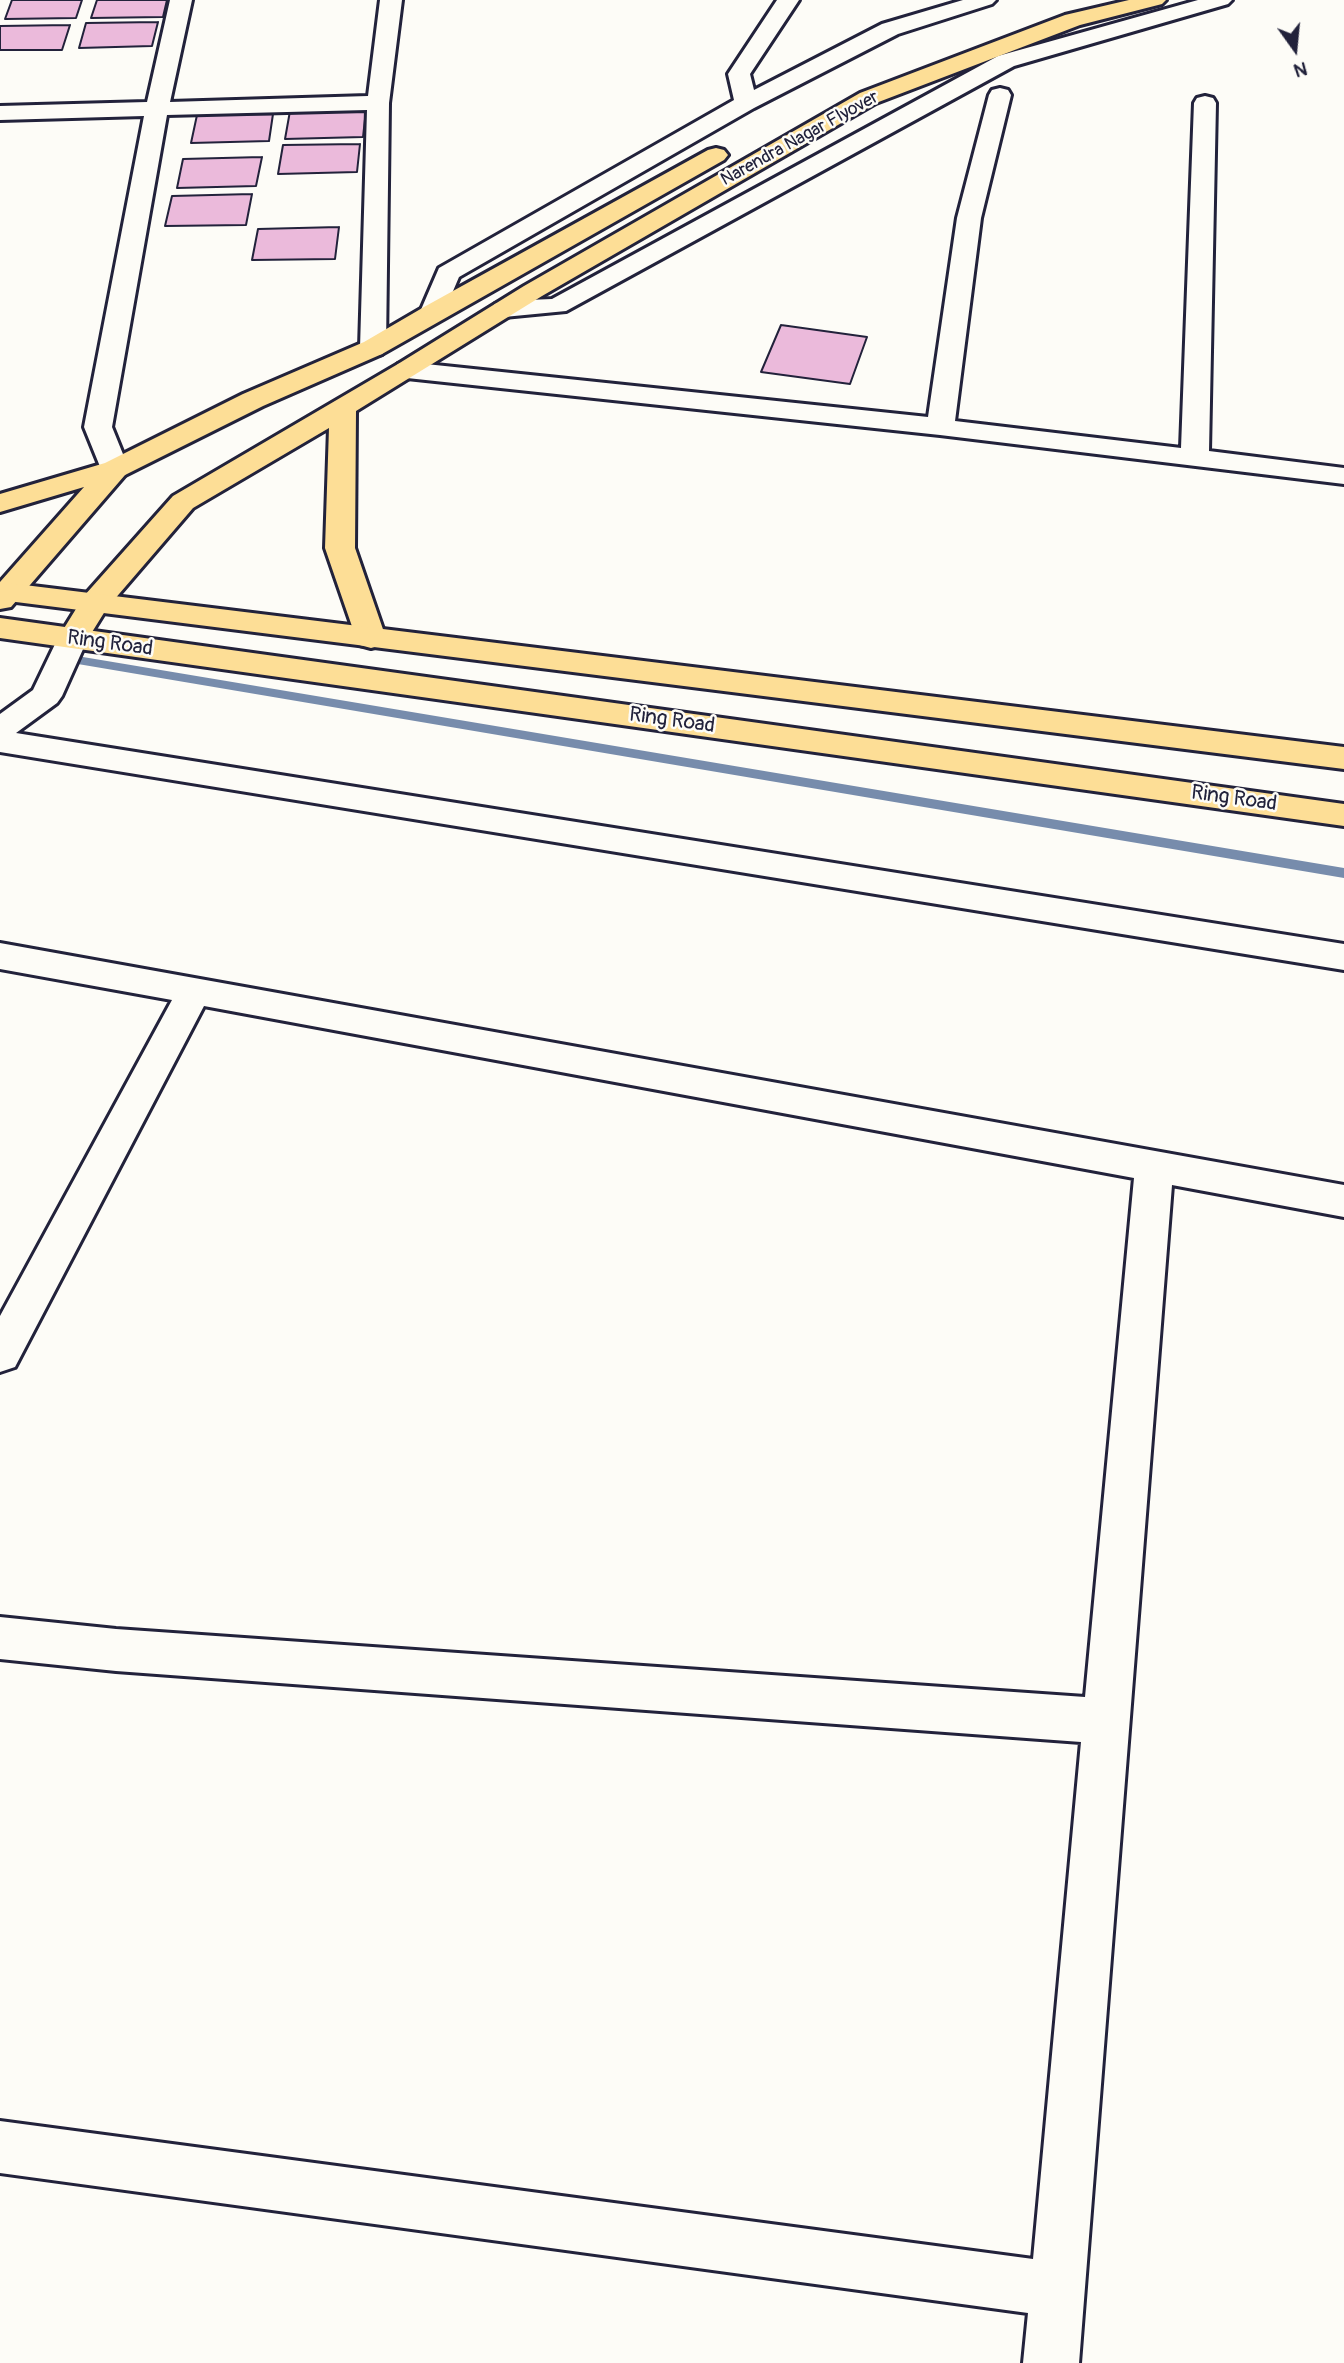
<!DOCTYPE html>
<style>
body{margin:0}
#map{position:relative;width:1344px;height:2363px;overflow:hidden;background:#fdfcf7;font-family:Pangolin,sans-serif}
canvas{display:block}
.north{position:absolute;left:1260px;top:14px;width:70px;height:70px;-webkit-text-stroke:5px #fdfcf7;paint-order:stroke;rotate:165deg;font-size:19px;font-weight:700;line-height:28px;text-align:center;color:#22223b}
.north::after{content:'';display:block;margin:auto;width:24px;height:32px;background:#22223b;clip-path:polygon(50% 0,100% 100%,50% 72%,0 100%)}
</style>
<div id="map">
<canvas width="1344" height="2363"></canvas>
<div class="north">N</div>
</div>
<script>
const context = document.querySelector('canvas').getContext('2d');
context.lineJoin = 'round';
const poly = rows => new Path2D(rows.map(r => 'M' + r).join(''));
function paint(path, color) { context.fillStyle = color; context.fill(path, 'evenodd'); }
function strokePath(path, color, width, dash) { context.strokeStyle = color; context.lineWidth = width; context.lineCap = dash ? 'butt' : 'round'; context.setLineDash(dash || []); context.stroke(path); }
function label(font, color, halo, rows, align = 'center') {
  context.font = font + ' Pangolin,sans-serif'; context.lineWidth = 5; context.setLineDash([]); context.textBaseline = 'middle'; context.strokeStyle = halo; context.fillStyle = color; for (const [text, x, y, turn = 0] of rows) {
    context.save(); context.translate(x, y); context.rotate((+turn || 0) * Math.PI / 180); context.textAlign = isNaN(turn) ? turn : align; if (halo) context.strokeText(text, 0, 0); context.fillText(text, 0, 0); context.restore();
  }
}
paint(poly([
 [71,655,1344,868,1344,878,66,662,66,656,71,655]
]), '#778cac');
const building = poly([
 [12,0,82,0,76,18,5,19,12,0],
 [97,0,167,0,163,17,91,18,97,0],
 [158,22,152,46,79,48,86,23,158,22],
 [70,25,62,50,0,50,0,26,70,25],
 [366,110,363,137,285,139,290,111,366,110],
 [273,114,269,141,191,143,197,115,273,114],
 [360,144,357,172,278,174,283,145,360,144],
 [262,157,256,186,177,188,183,159,262,157],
 [252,194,246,225,165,226,172,196,252,194],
 [339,227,335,259,252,260,258,229,339,227],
 [781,325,867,337,850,384,761,372,781,325]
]);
paint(building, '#ebbadb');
strokePath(building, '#22223b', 2);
const minor = poly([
 [170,0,192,0,170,102,368,96,380,0,402,0,389,103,386,348,382,354,373,356,364,354,360,348,367,110,167,115,112,427,129,469,125,475,115,477,105,475,101,469,84,427,144,116,0,120,0,106,147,102,170,0],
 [777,0,799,0,750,74,754,90,882,24,963,0,996,0,992,4,898,34,754,108,459,277,442,317,433,320,424,317,420,312,439,268,734,100,728,74,777,0],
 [1198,0,1232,0,1228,4,1014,66,566,311,504,317,495,314,491,309,495,304,504,301,552,299,998,56,1198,0],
 [1000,88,1008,90,1011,95,981,218,955,421,1181,448,1194,103,1197,98,1205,96,1213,98,1216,103,1209,451,1344,468,1344,484,940,435,407,378,398,376,394,370,398,364,407,362,928,417,957,218,989,95,992,90,1000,88],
 [73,628,84,631,88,638,62,696,57,703,16,733,1344,944,1344,970,0,752,0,714,33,690,58,638,62,631,73,628],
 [0,943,1344,1185,1344,1217,1172,1185,1079,2363,1023,2363,1028,2313,0,2173,0,2121,1033,2259,1081,1742,116,1671,0,1659,0,1617,116,1629,1085,1697,1134,1178,204,1006,15,1367,0,1372,0,1316,172,1000,0,969,0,943]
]);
const major = poly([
 [1129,0,1166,0,1162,4,1080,25,876,103,542,296,356,411,355,548,386,638,382,645,371,648,360,645,356,638,325,548,329,428,193,508,107,608,84,645,73,648,62,645,58,638,84,596,173,496,398,364,524,286,860,93,1065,15,1129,0],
 [716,148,724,150,728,155,724,160,382,354,263,406,125,475,11,607,0,609,0,582,84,487,0,512,0,494,105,463,243,394,364,342,424,307,708,150,716,148]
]);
const highway = poly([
 [0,582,1344,747,1344,769,0,600,0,582],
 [0,618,1344,804,1344,826,0,638,0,618]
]);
strokePath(minor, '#22223b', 6);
strokePath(major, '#22223b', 6);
strokePath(highway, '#22223b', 6);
paint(minor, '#fdfcf7');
paint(major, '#fdde96');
paint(highway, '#fdde96');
label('18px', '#22223b', '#fdfcf7', [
 ["Narendra Nagar Flyover",800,139,-29]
]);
label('21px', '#22223b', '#fdfcf7', [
 ["Ring Road",110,644,8],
 ["Ring Road",672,721,8],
 ["Ring Road",1234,799,8]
]);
</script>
